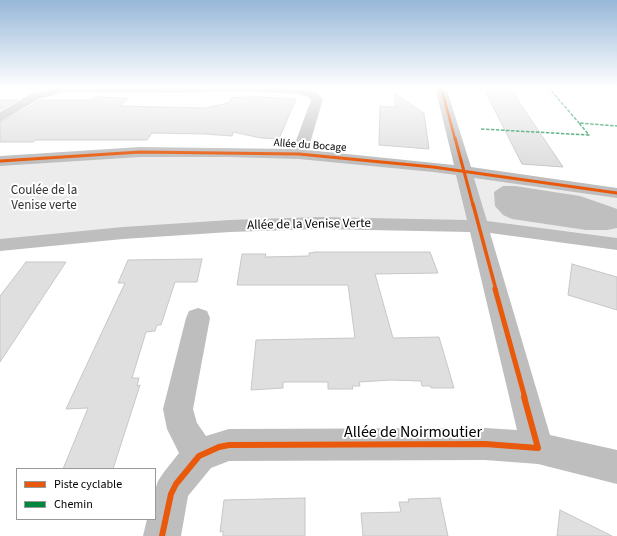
<!DOCTYPE html>
<meta charset="utf-8">
<style>
body{margin:0}
#map{position:relative;width:617px;height:536px;overflow:hidden;background:#fff;font-family:"Source Sans 3",sans-serif}
canvas{display:block}
.legend{position:absolute;left:16px;top:468px;width:140px;height:52px;box-sizing:border-box;background:#fff;border:1px solid #999;margin:0;padding:5px 7px;list-style:none;font-size:12px;color:#000}
.legend li{display:flex;align-items:center;gap:8px;height:20px}
.legend b{width:20px;border:1px solid #999}
</style>
<div id="map">
<canvas width="617" height="536"></canvas>
<ul class="legend">
<li><b style="height:5px;background:#e8590c"></b>Piste cyclable</li>
<li><b style="height:5px;background:#00873e"></b>Chemin</li>
</ul>
</div>
<script>
const context = document.querySelector('canvas').getContext('2d');
context.lineJoin = 'round';
function paint(path, color) { context.fillStyle = color; context.fill(path, 'evenodd'); }
const poly = rows => new Path2D(rows.map(r => 'M' + r).join(''));
function strokePath(path, color, width, dash) { context.strokeStyle = color; context.lineWidth = width; context.lineCap = dash ? 'butt' : 'round'; context.setLineDash(dash || []); context.stroke(path); }
function label(font, color, halo, rows, align = 'center') {
  context.font = font + ' "Source Sans 3",sans-serif'; context.lineWidth = 4; context.setLineDash([]); context.textBaseline = 'middle'; context.strokeStyle = halo; context.fillStyle = color; for (const [text, x, y, turn = 0] of rows) {
    context.save(); context.translate(x, y); context.rotate((+turn || 0) * Math.PI / 180); context.textAlign = isNaN(turn) ? turn : align; if (halo) context.strokeText(text, 0, 0); context.fillText(text, 0, 0); context.restore();
  }
}
paint(poly([
 [277,153,617,193,617,244,571,237,319,223,0,245,0,161,51,157]
]), '#ececec');
paint(poly([
 [503,186,515,186,580,196,606,205,617,209,617,228,607,230,586,230,512,219,503,215,495,206,494,192]
]), '#bfbfbf');
const building = poly([
 [483,87,509,87,563,167,522,164,483,87],
 [395,94,424,113,429,149,379,145,380,106,395,107,395,94],
 [246,96,296,99,279,139,261,138,233,132,232,136,205,134,152,133,147,140,36,140,33,142,0,142,0,123,41,100,91,100,94,97,129,98,120,106,205,108,228,103,232,97,245,98,246,96],
 [0,100,18,100,0,110,0,100],
 [316,252,430,252,438,273,375,274,393,338,439,337,454,388,431,388,431,386,422,386,421,381,391,380,359,382,360,386,352,386,353,389,328,389,328,382,283,382,283,388,251,390,256,340,355,338,348,285,237,285,242,254,266,254,265,257,309,256,309,253,316,252],
 [202,259,197,282,175,282,161,325,157,325,155,331,146,332,132,378,139,378,137,386,140,385,113,469,63,469,88,408,66,409,125,283,118,283,128,260,202,259],
 [26,262,66,262,0,362,0,296,26,262],
 [572,264,617,277,617,310,568,295,572,264],
 [305,498,305,536,223,536,223,531,220,532,224,500,305,498],
 [440,498,448,536,363,536,361,513,401,512,399,502,409,502,408,499,440,498],
 [560,510,612,536,557,536,560,510]
]);
paint(building, '#dfdfdf');
strokePath(building, '#c7c7c7', 1);
paint(poly([
 [60,87,299,88,316,92,323,99,308,150,454,165,435,87,446,87,471,167,617,188,617,198,474,178,487,221,617,238,617,250,490,233,550,435,617,450,617,484,538,464,485,460,229,461,211,468,188,496,181,536,143,536,147,519,155,519,155,490,158,481,164,472,179,453,167,429,163,409,186,318,189,311,198,308,207,311,210,318,193,409,197,423,206,436,229,429,485,428,517,430,470,232,319,229,230,232,123,239,0,251,0,239,123,227,230,220,319,217,467,220,456,175,433,172,299,159,228,157,140,157,0,166,0,156,140,147,293,149,311,100,308,97,299,94,232,91,178,93,65,92,39,99,0,122,0,112,31,94,60,87]
]), '#bebebe');
strokePath(poly([
 [548,87,579,123],
 [481,129,589,135,579,123,617,126]
]), '#00873e', 1.5, [3.5, 1.5]);
strokePath(poly([
 [441,87,455,139]
]), '#e8590c', 2.5);
strokePath(poly([
 [455,138,473,205],
 [0,161,140,152,299,154,433,167,617,193]
]), '#e8590c', 3);
strokePath(poly([
 [473,204,496,290]
]), '#e8590c', 3.5);
strokePath(poly([
 [495,289,525,398]
]), '#e8590c', 5);
strokePath(poly([
 [162,536,171,494,176,484,199,456,219,447,229,445,485,444,538,448,524,397]
]), '#e8590c', 6);
const sky = context.createLinearGradient(0, 0, 0, 162);
sky.addColorStop(0, '#97b8d8');
sky.addColorStop(0.54, '#fff');
sky.addColorStop(1, '#ffffff00');
context.fillStyle = sky;
context.fillRect(0, 0, 617, 162);
label('11px', '#000', '#fff', [
 ["Allée du Bocage",310,146,4]
]);
label('13px', '#333', '#fff', [
 ["Coulée de la",44,191],
 ["Venise verte",44,206]
]);
label('13px', '#000', '#fff', [
 ["Allée de la Venise Verte",309,225,-1]
]);
label('16px', '#000', '#fff', [
 ["Allée de Noirmoutier",413,433]
]);
</script>
